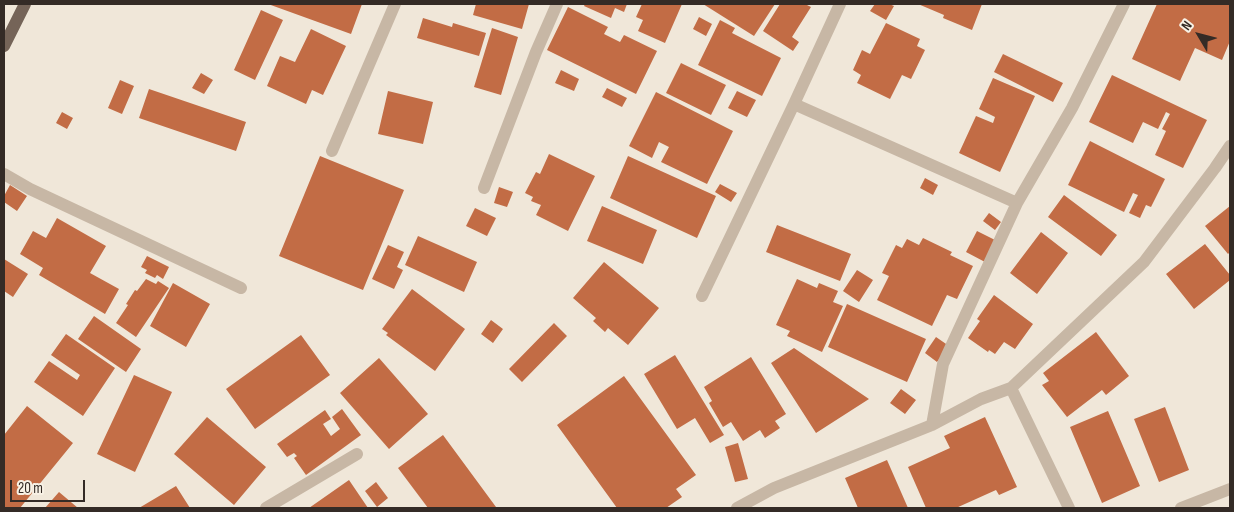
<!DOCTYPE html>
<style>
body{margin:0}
#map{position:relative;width:1234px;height:512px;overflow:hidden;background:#f0e7d9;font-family:"Sofia Sans Condensed",sans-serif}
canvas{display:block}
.frame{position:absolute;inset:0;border:5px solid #342b26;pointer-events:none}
.north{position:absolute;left:1174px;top:10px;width:50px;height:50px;-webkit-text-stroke:4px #f8f1e5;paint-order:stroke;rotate:307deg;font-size:14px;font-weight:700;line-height:20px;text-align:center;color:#342b26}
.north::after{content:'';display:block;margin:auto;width:18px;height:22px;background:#342b26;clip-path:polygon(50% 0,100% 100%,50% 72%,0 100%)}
.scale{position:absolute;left:10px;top:480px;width:75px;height:22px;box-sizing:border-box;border:2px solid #342b26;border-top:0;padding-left:6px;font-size:15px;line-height:18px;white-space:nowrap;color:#342b26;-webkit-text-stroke:4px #f8f1e5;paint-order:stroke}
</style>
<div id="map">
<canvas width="1234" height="512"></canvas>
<div class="frame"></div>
<div class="north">N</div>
<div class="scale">20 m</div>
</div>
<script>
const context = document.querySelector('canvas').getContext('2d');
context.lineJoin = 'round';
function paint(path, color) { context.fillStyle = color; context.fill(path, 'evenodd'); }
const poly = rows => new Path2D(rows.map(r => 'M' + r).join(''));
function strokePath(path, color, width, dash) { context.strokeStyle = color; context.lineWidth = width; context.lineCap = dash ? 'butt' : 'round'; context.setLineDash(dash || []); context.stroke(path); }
paint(poly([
 [268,4,362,4,351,34],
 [476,4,529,4,522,29,473,15],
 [585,4,627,4,624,12,615,8,611,18,584,6],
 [642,4,682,4,665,43,638,31,643,20,636,17],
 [703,4,775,4,754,36],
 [780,4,805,4,811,7,792,37,799,42,793,51,763,31],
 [875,4,889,4,894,6,886,20,870,11],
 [918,4,982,4,972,30,943,18,944,15],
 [1157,4,1230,4,1230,41,1222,60,1195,48,1180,81,1132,59],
 [568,7,608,27,604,34,620,42,624,35,657,51,636,94,547,50],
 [261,10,283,20,255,80,234,70],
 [699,17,712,24,706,36,693,29],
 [423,18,452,27,453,23,486,33,479,56,417,38],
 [720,20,735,28,732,33,781,58,762,96,698,65],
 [886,23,920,39,917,46,925,50,911,79,902,75,890,99,857,83,861,75,853,70,862,50,870,54],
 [492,28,518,37,501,95,474,87],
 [311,29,346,46,323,95,312,90,306,104,267,86,280,56,295,62],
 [1003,54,1063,83,1053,102,994,72],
 [681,63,726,85,711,115,666,93],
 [561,70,579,79,574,91,555,83],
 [201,73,213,80,204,94,192,88],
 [1112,75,1207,120,1183,168,1155,155,1166,131,1162,129,1170,114,1166,112,1158,129,1143,122,1133,143,1089,122],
 [993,78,1035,96,1000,172,959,153,976,116,993,123,995,117,979,109],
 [120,80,134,86,122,114,108,108],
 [607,88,627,98,622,107,602,97],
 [149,89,246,122,236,151,139,118],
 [388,91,433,102,423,144,378,134],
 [737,91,756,100,747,117,728,108],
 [656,92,733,131,707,184,661,162,669,147,659,142,652,158,629,146],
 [62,112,73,118,67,129,56,123],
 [1090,141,1165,179,1151,207,1146,205,1140,218,1129,213,1138,195,1133,193,1124,212,1068,185],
 [549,154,595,176,568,231,536,215,541,205,531,201,533,197,525,193,536,172,540,174],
 [320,156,404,190,363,290,279,256],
 [628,156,716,196,697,238,610,198],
 [925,178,938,185,933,195,920,188],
 [720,184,737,193,731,202,715,192],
 [10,185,27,196,17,211,4,202,4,196],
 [499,187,513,192,507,207,494,203],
 [1064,195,1117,235,1101,256,1048,217],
 [602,206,657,230,643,264,587,241],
 [1230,206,1230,252,1228,254,1205,226],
 [475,208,496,218,487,236,466,226],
 [989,213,1001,222,995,230,983,221],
 [57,218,106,246,90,273,119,289,105,314,39,275,43,268,20,254,33,231,46,238],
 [777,225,851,254,840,281,766,252],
 [977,231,997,241,985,262,966,252],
 [1041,232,1068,253,1037,294,1010,273],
 [418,236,477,262,464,292,405,265],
 [923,238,952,252,950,255,973,266,957,299,947,295,932,326,877,300,889,276,882,273,896,245,902,248,907,239,919,245],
 [1205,244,1230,275,1230,280,1194,309,1166,274],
 [388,245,404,252,397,267,403,270,394,289,372,279],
 [147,256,169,267,163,279,157,275,155,278,145,273,147,270,141,267],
 [4,259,28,274,13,297,4,291],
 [604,262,659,308,628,345,608,328,605,332,593,321,596,318,573,298],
 [857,270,873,280,859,302,843,291],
 [146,279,156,284,158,281,169,288,136,337,116,323,128,305,126,304,135,290,137,291],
 [797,279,817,288,819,283,838,291,833,302,843,306,822,352,787,336,790,331,776,325],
 [173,283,210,304,186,347,150,326],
 [412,289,465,329,435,371,386,335,388,333,382,329],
 [994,295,1033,324,1015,349,1004,342,995,354,989,350,988,352,968,338,980,321,977,319],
 [847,304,926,339,907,382,828,347],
 [94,316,141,349,126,372,78,339],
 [491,320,503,329,493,343,481,334],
 [554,323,567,336,522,382,509,369],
 [1096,332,1129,376,1106,395,1102,390,1067,417,1042,385,1049,381,1043,373],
 [66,334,115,368,83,416,34,382,49,361,77,380,80,375,51,355],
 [301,335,330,375,255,429,226,389],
 [936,337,949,346,937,362,925,353],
 [794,348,869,399,816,433,771,363],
 [675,355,724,435,710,443,695,418,677,429,644,374],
 [751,357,786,414,775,421,780,428,765,438,760,430,743,441,731,422,723,427,709,403,712,401,704,387],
 [379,358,428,414,389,449,340,393],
 [134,375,172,392,135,472,97,454],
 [624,376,696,475,676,489,682,497,666,508,617,508,557,425],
 [901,389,916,400,905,414,890,403],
 [27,406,73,443,20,508,4,508,4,435],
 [1165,407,1189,470,1159,482,1134,419],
 [342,409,361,435,306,475,294,458,297,456,294,453,287,457,277,444,325,410,331,419,323,424,331,436,340,429,332,417],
 [1108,411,1140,486,1102,503,1070,427],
 [207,417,266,467,234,505,174,454],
 [985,417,1017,487,999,495,996,490,956,508,926,508,908,467,950,448,944,436],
 [443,435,496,507,494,508,428,508,398,468],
 [738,443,748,479,735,482,725,447],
 [887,460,908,508,858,508,845,478],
 [349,480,368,508,309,508],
 [376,482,388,498,377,507,365,491],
 [176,486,190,508,139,508],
 [59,492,78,508,45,508]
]), '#c26c45');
strokePath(poly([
 [794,104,1017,203],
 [332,151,395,4],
 [4,174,30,189,241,288],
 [484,188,536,52,557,4],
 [702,296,794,104,840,4],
 [1011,388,1069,508],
 [932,425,943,364,1017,203,1072,108,1124,4],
 [266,508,357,454],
 [737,508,774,488,932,425,981,399,1011,388,1144,262,1215,168,1230,146],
 [1181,508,1230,489]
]), '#c7b7a5', 12);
strokePath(poly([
 [4,46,25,4]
]), '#756458', 12);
</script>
